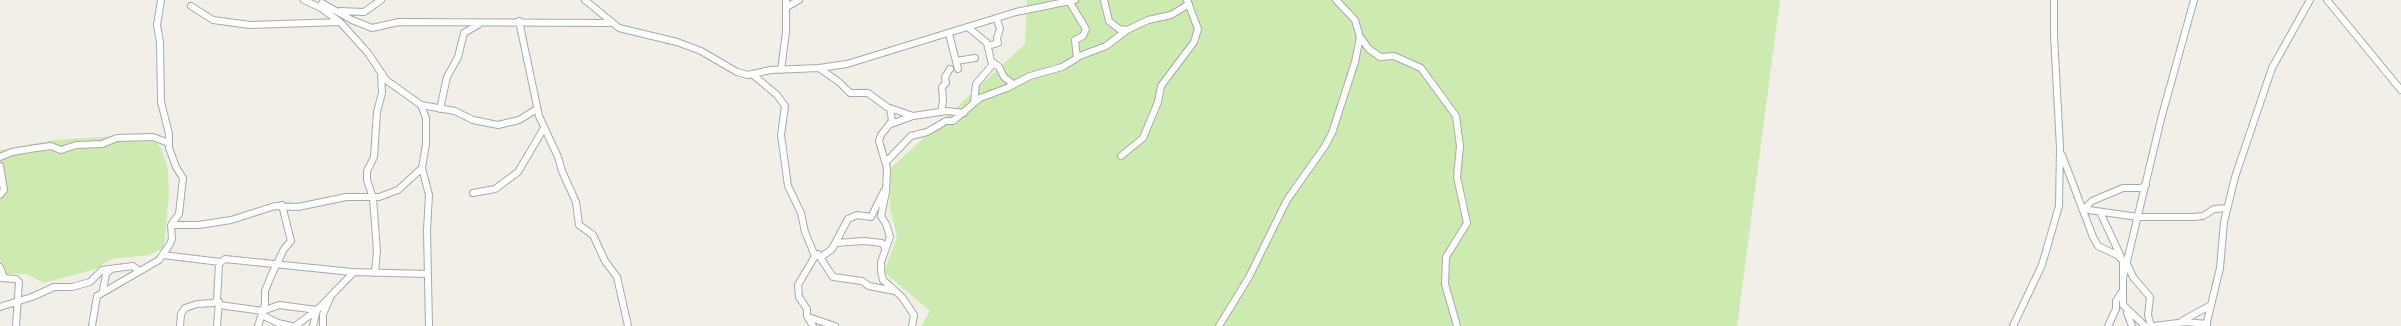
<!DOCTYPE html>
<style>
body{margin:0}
canvas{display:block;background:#f2efe9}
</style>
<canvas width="2401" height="326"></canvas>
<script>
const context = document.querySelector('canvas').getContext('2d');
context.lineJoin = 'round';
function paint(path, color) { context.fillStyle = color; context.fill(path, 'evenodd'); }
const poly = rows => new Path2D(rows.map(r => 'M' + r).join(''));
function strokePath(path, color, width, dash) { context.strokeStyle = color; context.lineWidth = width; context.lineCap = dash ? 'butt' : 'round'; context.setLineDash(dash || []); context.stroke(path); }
paint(poly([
 [1027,0,1780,0,1737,326,921,326,930,311,884,272,897,237,890,208,891,168,1025,44],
 [131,135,151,136,161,148,168,169,169,192,164,248,149,255,111,259,96,269,44,283,26,274,0,274,0,150,54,140]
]), '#cdebb0');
const minor = poly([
 [304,0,321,8,340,22,368,53,386,80,421,105,455,111,473,120,498,125,519,120,537,109],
 [585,0,619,28,677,42,701,51,737,72,748,75,771,70,819,68,847,64,1016,12,1075,0],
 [1104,0,1109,21,1119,29,1127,30],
 [2327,0,2401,90],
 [322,3,352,20,372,28,399,22,611,23],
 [191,6,213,20,250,25,340,22],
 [787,7,799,0],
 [340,11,364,12,381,0],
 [519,21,539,116,558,157,562,171,576,202,579,225,593,235,605,261,617,277,628,326],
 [969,28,987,43,991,61,999,67,1004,77,1013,84],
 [949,34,958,69],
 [1360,37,1369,49,1380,57,1394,56,1421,68,1456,116,1460,146,1457,177,1467,223,1446,257,1445,284,1457,326],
 [988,46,998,43,997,38,1000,29,997,19],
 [1077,57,1106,46,1127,30,1148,20,1171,15,1189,4],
 [956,61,975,58],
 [819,68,839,82,850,93,868,93,887,107,913,116,947,111,964,113],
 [781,70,786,32,786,0],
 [752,74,777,95,785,106,781,135,788,186,801,213,805,232,815,256,798,285,799,297,807,309,807,316,813,326],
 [974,103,976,84,994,63],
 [421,105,426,118,426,144,422,168,429,195,427,230,429,326],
 [890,108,892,121,881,135,879,141,887,168,886,192,881,216,886,224,890,237,881,262,881,271,883,280,902,297,914,315,912,326],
 [440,109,447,77,458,57,464,33,478,25],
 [941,112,943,101,942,87,946,83,945,77,950,69],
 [891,124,913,116],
 [2062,155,2093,237,2098,246,2117,255,2123,261,2123,305,2145,326],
 [1121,156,1143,138,1158,102,1161,86,1194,42,1198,29,1187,0],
 [0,157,12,152,36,148,51,146,61,150,76,145,102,144,117,138,153,137,169,143],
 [886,162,911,136,927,132,946,121,953,121,980,98,1007,88,1030,76,1062,67,1077,58,1075,40,1083,36,1086,29,1069,1],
 [0,166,4,190,0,195],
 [473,193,495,189,518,172,544,128],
 [2082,209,2138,217,2193,217,2203,216,2214,209,2227,208],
 [2084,209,2092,201,2123,188,2141,188,2146,185],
 [2100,212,2122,259],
 [172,225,199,225,231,220,275,206,298,207,346,197,379,197,398,190,422,168],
 [836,243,864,241,882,243,885,248],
 [818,254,833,277,862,281,869,286,895,291],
 [163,255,220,262],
 [821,257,832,249,848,219,857,215,871,217,884,191],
 [2127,264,2133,277,2150,297,2148,315,2151,326],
 [0,267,4,278],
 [375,273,377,251,373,198,367,180,367,171,374,157,377,112,382,93,381,73],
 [0,278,16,279,19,282,16,326],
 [2123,278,2161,119,2194,0],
 [103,290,106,274,110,270],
 [219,305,263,311,279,305,317,310,313,326],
 [0,307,32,297,54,287,72,287,90,282,102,270,133,266,139,271],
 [2127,313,2132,326],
 [262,315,278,323,291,326],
 [808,317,835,326],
 [2182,321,2211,305],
 [92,326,97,296,159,260,170,244,172,239,171,225,179,214,183,178,176,167,169,148,169,134,161,102,160,42,157,25,161,0],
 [180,326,181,314,185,308,197,304,214,303,217,300,219,264,225,259,352,272,427,274],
 [217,326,219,302],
 [258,326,265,304,265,291,271,276,284,249,291,241,282,205],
 [295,326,316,311,354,272],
 [323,326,323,314,330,298],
 [1219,326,1249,277,1287,200,1325,146,1332,133,1355,62,1360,37,1355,20,1336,0],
 [2013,326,2042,265,2059,206,2060,148,2054,35,2054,0],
 [2108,326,2116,309,2116,301,2121,293],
 [2154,326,2186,322,2207,324],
 [2206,326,2220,268,2224,222,2235,177,2272,68,2310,0]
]);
strokePath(minor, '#a9a9a9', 8);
strokePath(minor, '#fff', 6);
</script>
